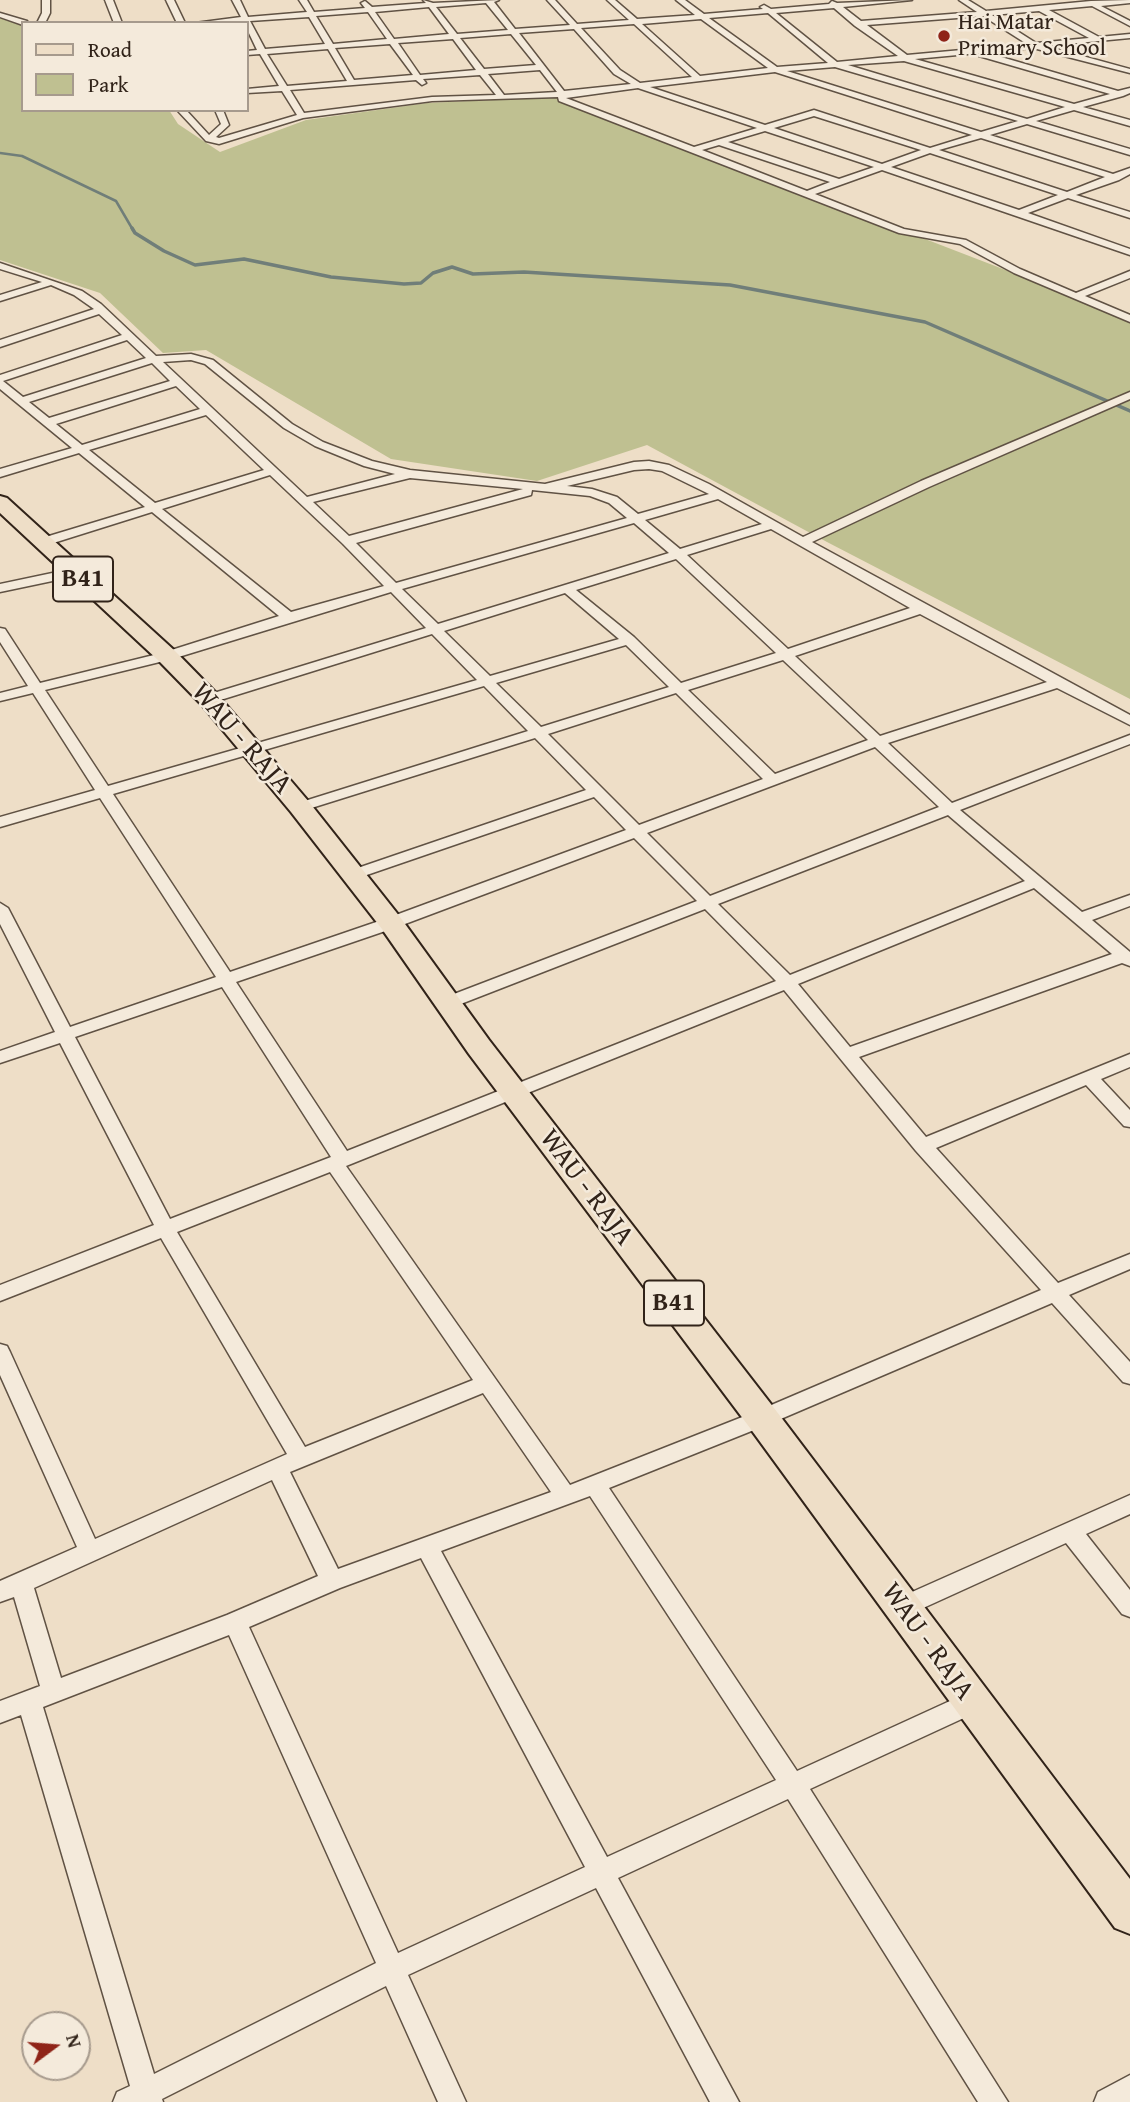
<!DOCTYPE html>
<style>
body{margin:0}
#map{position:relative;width:1130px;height:2102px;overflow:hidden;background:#eedec7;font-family:"Gentium Book Plus",serif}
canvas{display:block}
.legend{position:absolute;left:21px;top:21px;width:228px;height:91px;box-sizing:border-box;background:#f4eadb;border:2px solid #a69a8d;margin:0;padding:9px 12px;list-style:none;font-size:21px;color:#312319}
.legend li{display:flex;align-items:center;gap:14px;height:35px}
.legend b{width:35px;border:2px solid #a69a8d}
.north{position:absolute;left:21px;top:2011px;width:70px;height:70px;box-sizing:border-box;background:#f4eadb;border:2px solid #a69a8d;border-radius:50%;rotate:74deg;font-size:19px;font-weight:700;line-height:28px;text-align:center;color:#312319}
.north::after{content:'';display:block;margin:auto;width:24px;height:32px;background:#8f2418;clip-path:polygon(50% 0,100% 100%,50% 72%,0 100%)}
</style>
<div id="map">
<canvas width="1130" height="2102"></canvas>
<ul class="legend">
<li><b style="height:9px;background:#eedec7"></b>Road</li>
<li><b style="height:19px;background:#bfc091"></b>Park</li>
</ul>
<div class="north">N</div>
</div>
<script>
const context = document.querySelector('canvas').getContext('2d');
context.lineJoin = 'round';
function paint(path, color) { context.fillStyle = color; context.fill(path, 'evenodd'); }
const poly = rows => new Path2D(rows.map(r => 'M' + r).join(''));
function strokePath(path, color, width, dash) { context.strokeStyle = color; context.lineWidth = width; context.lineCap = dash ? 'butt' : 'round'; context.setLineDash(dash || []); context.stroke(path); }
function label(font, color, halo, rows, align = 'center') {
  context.font = font + ' "Gentium Book Plus",serif'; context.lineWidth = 5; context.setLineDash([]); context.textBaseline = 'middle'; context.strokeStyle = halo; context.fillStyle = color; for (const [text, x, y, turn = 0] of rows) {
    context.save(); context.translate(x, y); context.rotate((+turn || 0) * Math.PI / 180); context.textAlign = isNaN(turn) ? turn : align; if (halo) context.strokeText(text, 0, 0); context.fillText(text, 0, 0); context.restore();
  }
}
paint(poly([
 [0,18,23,26,23,110,169,110,178,124,220,152,306,120,427,103,557,97,1130,318,1130,699,827,542,647,445,537,481,391,459,206,350,163,353,100,293,0,260]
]), '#bfc091');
strokePath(poly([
 [0,153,22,156,116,201,133,230]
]), '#707e79', 2.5);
strokePath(poly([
 [132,228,135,233,164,251,195,265,244,259,331,277,404,284,421,283,433,273,452,267,473,274,524,272,730,285,925,322,1130,411]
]), '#707e79', 3.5);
const minor = poly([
 [42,0,50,0,50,13,45,23,37,23,42,13,42,0],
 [105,0,113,0,122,23,114,23,105,0],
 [166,0,174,0,185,23,177,23,166,0],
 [232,0,240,0,248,17,307,12,299,0,307,0,314,12,365,8,361,3,365,1,372,7,426,3,423,0,433,3,499,0,494,2,515,29,570,25,547,0,555,0,577,24,629,20,607,0,615,0,637,19,695,15,676,0,685,0,704,14,763,9,760,7,764,5,771,9,829,4,832,1,837,3,912,0,843,7,861,21,977,12,959,0,968,0,986,11,1091,1,1130,0,1130,3,1101,6,1130,21,1130,26,1092,6,1049,10,1099,37,1130,34,1130,38,1046,46,1130,69,1130,73,1033,48,984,52,1118,91,1130,88,1130,93,1123,96,1083,107,1130,120,1130,126,1074,110,1036,121,1130,149,1130,155,1027,124,990,135,1113,174,1130,168,1130,174,1119,180,1076,195,1130,212,1130,218,1068,198,1028,213,1130,249,1130,255,882,170,815,194,904,229,966,240,1020,269,1076,293,1130,271,1130,278,1085,296,1130,315,1130,322,1014,273,960,244,899,233,559,101,558,97,432,101,303,118,219,144,206,141,177,110,186,110,209,135,221,124,215,110,223,110,229,125,216,137,219,138,297,115,282,91,247,93,247,89,279,86,260,54,247,55,247,51,257,50,247,29,247,23,195,23,241,17,232,0],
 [486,3,508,30,457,34,436,7,486,3],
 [429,7,449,34,394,39,375,12,429,7],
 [834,8,855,26,898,56,837,62,776,13,834,8],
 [1039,11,1089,38,1036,43,992,15,1039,11],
 [368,12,387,39,333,44,316,16,368,12],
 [768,13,828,63,777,67,709,18,768,13],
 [983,16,1027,44,907,55,867,25,983,16],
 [309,17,325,44,265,49,250,21,309,17],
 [701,19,768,68,700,76,642,24,701,19],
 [634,24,692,77,640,83,620,70,581,28,634,24],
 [574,29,614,74,631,84,564,91,519,33,574,29],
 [511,34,536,65,484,69,460,38,511,34],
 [453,39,476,70,420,75,398,43,453,39],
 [390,44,413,75,354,80,335,48,390,44],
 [328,49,347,81,287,86,267,54,328,49],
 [979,53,979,56,1110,94,1074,104,915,59,979,53],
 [904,61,1065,107,1027,119,848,65,904,61],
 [835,67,1018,121,981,132,787,71,835,67],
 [540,70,557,92,504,95,488,74,540,70],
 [775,72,972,135,930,148,814,110,765,125,650,87,775,72],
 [480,75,496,95,432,97,304,113,290,90,416,80,422,85,426,83,423,79,480,75],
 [638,88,757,128,694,147,566,98,638,88],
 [814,116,921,150,882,164,774,128,814,116],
 [765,131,874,167,839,179,728,142,765,131],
 [981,138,1105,177,1067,192,939,150,981,138],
 [719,145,830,182,807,191,702,150,719,145],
 [930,153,1058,195,1019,210,891,167,930,153],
 [0,13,27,21,28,23,23,25,0,17,0,13],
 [0,263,82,291,101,304,156,356,191,354,213,360,292,424,323,442,372,461,410,470,545,484,634,462,649,461,669,465,709,484,803,537,921,481,1130,392,1130,399,929,487,812,542,1130,715,1130,725,1057,688,888,743,952,803,1130,735,1130,744,960,810,1082,912,1130,895,1130,906,1092,920,1130,952,1130,966,1122,963,859,1057,926,1137,1130,1054,1130,1067,1101,1079,1130,1110,1130,1127,1124,1126,1086,1085,936,1148,1058,1283,1130,1254,1130,1269,1069,1295,1130,1362,1130,1384,1123,1382,1052,1303,769,1424,609,1488,797,1771,963,1695,971,1692,979,1695,983,1703,979,1711,810,1789,1008,2102,978,2102,788,1799,618,1878,739,2102,710,2102,596,1888,408,1975,466,2102,438,2102,386,1986,162,2099,163,2102,113,2102,117,2092,130,2086,21,1715,0,1723,0,1701,40,1686,14,1597,0,1602,0,1581,77,1547,0,1375,0,1344,7,1346,10,1352,95,1539,287,1454,161,1238,0,1301,0,1285,154,1225,60,1043,0,1063,0,1051,55,1032,0,924,0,903,8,908,70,1027,216,977,100,798,0,827,0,817,95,790,33,693,0,701,0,693,28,686,0,642,0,628,5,629,40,683,162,653,279,616,152,512,47,545,39,545,39,539,145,507,79,453,0,477,0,469,72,448,0,389,0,375,122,335,99,314,0,347,0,340,94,309,74,295,51,285,0,301,0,295,42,282,0,269,0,263],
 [127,340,146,358,23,397,3,381,127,340],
 [191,360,205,364,284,428,315,446,364,466,395,474,307,497,163,362,191,360],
 [152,363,170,381,49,418,29,402,152,363],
 [176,386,200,409,82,445,56,424,176,386],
 [206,415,264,470,155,503,89,450,206,415],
 [649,469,662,471,709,494,638,514,617,497,592,489,567,486,634,470,649,469],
 [270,475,343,544,384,586,291,612,162,509,270,475],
 [410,478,523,489,349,536,313,502,410,478],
 [532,490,590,496,609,503,627,518,396,583,356,543,531,495,532,490],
 [718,499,762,524,680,549,645,520,718,499],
 [634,523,669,553,438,624,402,589,634,523],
 [771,529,910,608,788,649,687,555,771,529],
 [676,559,776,653,681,683,634,637,576,590,676,559],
 [391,592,426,628,204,696,202,699,204,702,214,702,432,634,477,680,108,786,45,690,172,659,391,592],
 [565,593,619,639,490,676,444,631,565,593],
 [920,614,1047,682,880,736,795,656,920,614],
 [626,645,669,687,541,727,496,683,626,645],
 [783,660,868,740,775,774,688,690,783,660],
 [484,686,528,731,295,804,292,807,295,810,305,810,535,738,586,790,346,872,344,875,346,878,358,878,594,797,626,830,385,919,230,972,113,794,484,686],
 [676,693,763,779,639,825,548,734,676,693],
 [875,747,939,807,710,896,647,833,875,747],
 [948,815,1025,881,790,975,718,904,948,815],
 [634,838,697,901,441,999,438,1003,441,1007,453,1007,705,909,776,981,347,1151,236,982,397,927,634,838],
 [1034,888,1112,954,850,1047,798,984,1034,888],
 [222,987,331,1157,170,1219,75,1037,222,987],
 [784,990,916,1151,1041,1290,755,1412,570,1485,346,1166,784,990],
 [330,1172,473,1380,305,1447,177,1232,330,1172],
 [483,1393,551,1492,338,1569,290,1472,483,1393],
 [272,1480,318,1576,227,1615,61,1678,34,1588,272,1480],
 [590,1496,776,1780,607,1857,441,1551,590,1496],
 [421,1558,585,1867,398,1953,249,1627,340,1588,421,1558],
 [229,1635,376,1963,154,2074,43,1707,229,1635],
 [76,568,82,572,81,575,0,592,0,584,76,568],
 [1130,1495,1130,1514,1086,1534,1130,1590,1130,1617,1122,1614,1066,1543,910,1614,902,1617,894,1614,891,1607,894,1600,1130,1495],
 [1130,2075,1130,2102,1094,2102,1098,2092,1130,2075]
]);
const primary = poly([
 [0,496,7,498,175,651,217,694,309,802,400,917,489,1040,774,1408,1130,1879,1130,1934,1115,1928,750,1428,469,1054,382,929,291,812,201,704,159,661,0,513,0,496]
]);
strokePath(minor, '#605244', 3);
strokePath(primary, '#312319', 4);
paint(minor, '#f4eadb');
paint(primary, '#eedec7');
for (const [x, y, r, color] of [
 [944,36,7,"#8f2418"]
]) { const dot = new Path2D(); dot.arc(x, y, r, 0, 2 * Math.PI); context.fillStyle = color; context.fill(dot); strokePath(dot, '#f4eadb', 2.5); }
label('23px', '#312319', '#f4eadb', [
 ["Hai Matar",958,23],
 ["Primary School",958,49]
], 'left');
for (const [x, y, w] of [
 [83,579,60],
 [674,1303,60]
]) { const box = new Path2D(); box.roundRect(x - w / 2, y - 22.5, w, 45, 5); context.fillStyle = '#f4eadb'; context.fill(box); strokePath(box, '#312319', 2); }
label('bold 26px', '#312319', null, [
 ["B41",83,579],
 ["B41",674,1303]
]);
label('28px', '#312319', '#f4eadb', [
 ["WAU - RAJA",241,739,49],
 ["WAU - RAJA",586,1188,53],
 ["WAU - RAJA",927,1642,54]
]);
</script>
